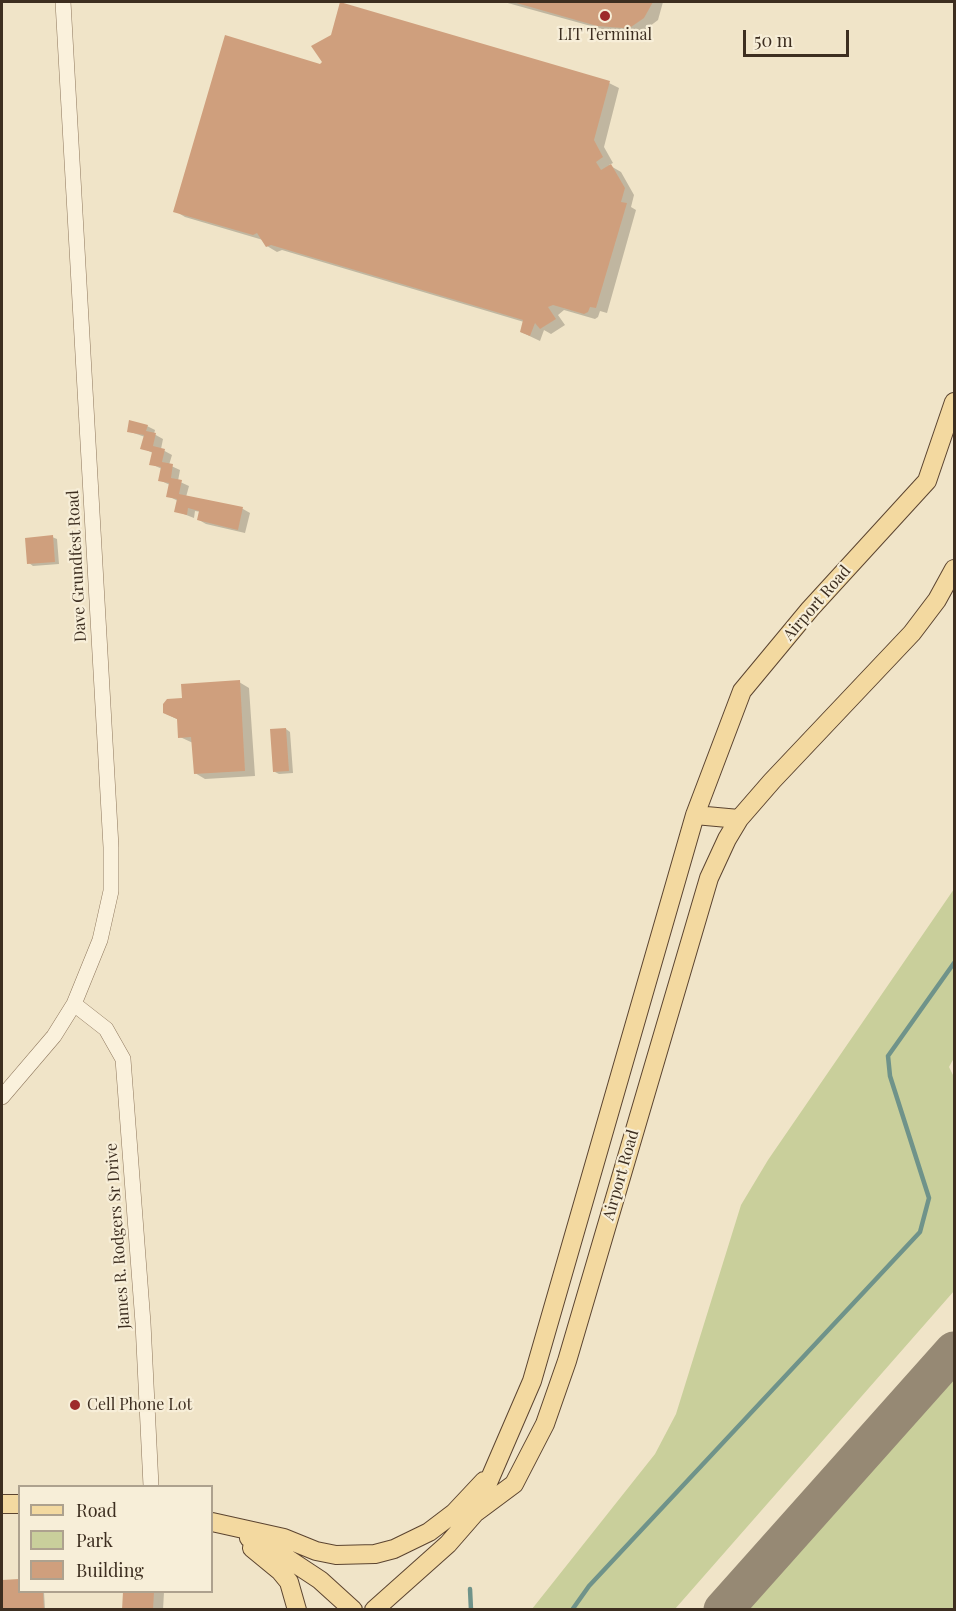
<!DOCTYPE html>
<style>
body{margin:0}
#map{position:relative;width:956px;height:1611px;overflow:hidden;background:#f0e4c8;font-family:"Playfair Display",serif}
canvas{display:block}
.frame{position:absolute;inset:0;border:3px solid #3d2e20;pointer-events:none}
.legend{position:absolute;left:18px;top:1485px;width:195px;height:108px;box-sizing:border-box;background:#f7eed8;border:2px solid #ada18e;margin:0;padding:8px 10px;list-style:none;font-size:18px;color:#3d2e20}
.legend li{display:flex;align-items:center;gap:12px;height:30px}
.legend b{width:30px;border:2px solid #ada18e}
.scale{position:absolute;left:743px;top:30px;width:106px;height:27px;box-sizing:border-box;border:3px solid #3d2e20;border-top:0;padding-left:8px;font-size:18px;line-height:21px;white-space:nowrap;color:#3d2e20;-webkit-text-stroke:4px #f7eed8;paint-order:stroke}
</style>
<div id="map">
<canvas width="956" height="1611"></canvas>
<div class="frame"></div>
<ul class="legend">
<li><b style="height:8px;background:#f3d9a0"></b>Road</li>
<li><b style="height:16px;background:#c9cf9b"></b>Park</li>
<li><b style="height:16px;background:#cf9f7d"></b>Building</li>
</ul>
<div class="scale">50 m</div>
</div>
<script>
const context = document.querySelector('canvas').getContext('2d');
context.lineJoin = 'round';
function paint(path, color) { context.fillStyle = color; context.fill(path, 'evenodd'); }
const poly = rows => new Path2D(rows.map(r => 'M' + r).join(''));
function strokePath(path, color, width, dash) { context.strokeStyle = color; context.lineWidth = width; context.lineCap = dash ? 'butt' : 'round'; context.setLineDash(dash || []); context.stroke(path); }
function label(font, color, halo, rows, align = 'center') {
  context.font = font + ' "Playfair Display",serif'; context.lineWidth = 4.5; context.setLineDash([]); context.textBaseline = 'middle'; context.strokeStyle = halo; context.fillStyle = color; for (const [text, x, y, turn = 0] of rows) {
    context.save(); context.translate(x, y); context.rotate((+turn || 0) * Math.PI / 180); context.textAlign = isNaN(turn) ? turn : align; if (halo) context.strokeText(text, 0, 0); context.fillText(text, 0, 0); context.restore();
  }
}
paint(poly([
 [954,889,954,1058,949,1067,954,1077,954,1291,675,1609,532,1609,655,1454,676,1414,741,1205,768,1160],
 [954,1367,954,1609,745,1609,779,1566]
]), '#c9cf9b');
paint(poly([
 [504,2,663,2,658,20,642,32,609,31],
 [320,65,609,83,619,88,604,147,613,163,609,165,621,172,634,195,631,207,636,210,607,313,600,311,598,317,595,319,564,310,558,315,565,325,551,334,544,330,540,341,521,332,524,322,282,250,277,252,267,246,263,240,185,217,175,211],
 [147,426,155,430,154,434,163,439,161,449,172,455,169,465,180,470,178,481,189,486,186,497,243,509,250,513,245,533,206,524,199,520,201,512,195,511,194,518,176,511,178,501,168,496,170,485,159,480,162,469,151,464,153,453,142,448,145,437,128,431],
 [52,537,57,539,59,564,33,566,29,563],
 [239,682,249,688,255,776,205,779,195,773,193,743,180,737,179,720,164,713,184,700],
 [286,729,290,732,293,773,279,774,275,772],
 [2,1580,20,1581,20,1592,44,1592,45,1610,2,1610],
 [124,1592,164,1592,163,1610,124,1610]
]), '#0003');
strokePath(poly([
 [470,1589,471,1610],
 [572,1610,589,1586,920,1232,929,1198,890,1076,888,1056,954,963]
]), '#6f938a', 4.5);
strokePath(poly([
 [723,1610,954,1351]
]), '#968974', 39);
paint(poly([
 [340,2,610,81,594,140,603,157,596,162,601,170,611,164,625,188,621,202,627,203,596,308,590,307,588,312,584,314,553,305,548,307,556,319,540,329,535,323,530,336,520,332,523,320,271,245,266,247,257,233,253,235,173,212,225,35,320,64,322,62,311,46,331,35],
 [513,2,653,2,644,18,631,27,623,28,597,26],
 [129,420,148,425,146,431,156,433,153,446,165,449,162,462,173,464,171,478,182,480,179,494,243,507,238,530,197,520,199,511,188,508,187,515,174,512,177,499,166,497,169,483,158,481,161,467,149,465,152,452,140,449,144,435,127,432],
 [53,535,55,562,27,564,25,538],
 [240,680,245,771,194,774,191,737,178,738,177,719,163,713,163,704,167,699,182,698,181,684],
 [286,728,289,771,273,772,270,729],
 [19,1579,20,1592,43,1592,44,1610,2,1610,2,1580],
 [123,1592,154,1592,153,1610,122,1610]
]), '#cf9f7d');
const minor = poly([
 [74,1004,106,1029,123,1059,143,1323,151,1486],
 [2,1097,54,1036,74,1004,100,940,111,891,111,847,63,2]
]);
const major = poly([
 [695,815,739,819],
 [2,1504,20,1504],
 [475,1513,532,1381,695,815,742,691,810,609,927,481,954,402],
 [212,1522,284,1538,316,1551,336,1555,375,1554,394,1549,429,1532,454,1513,484,1481],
 [249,1538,270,1547,320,1580,353,1610],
 [252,1548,280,1571,289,1582,297,1610],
 [374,1610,448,1544,475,1513,514,1484,545,1424,567,1361,709,878,727,839,739,819,772,781,912,633,937,600,954,569]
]);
strokePath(minor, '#8d765c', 16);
strokePath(major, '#5b4430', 20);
strokePath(minor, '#faf1dc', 15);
strokePath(major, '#f3d9a0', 18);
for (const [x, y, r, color] of [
 [605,16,6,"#9e2a2b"],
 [75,1405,6,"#9e2a2b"]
]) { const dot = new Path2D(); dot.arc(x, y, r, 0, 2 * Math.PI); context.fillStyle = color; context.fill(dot); strokePath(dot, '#f7eed8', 2); }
label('16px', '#3d2e20', '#f7eed8', [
 ["LIT Terminal",605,35],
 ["Cell Phone Lot",87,1405,"left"]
]);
label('16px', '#3d2e20', '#f7eed8', [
 ["Dave Grundfest Road",77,566,-93],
 ["Airport Road",817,603,-49],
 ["Airport Road",621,1175,-74],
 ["James R. Rodgers Sr Drive",118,1236,-94]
]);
</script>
